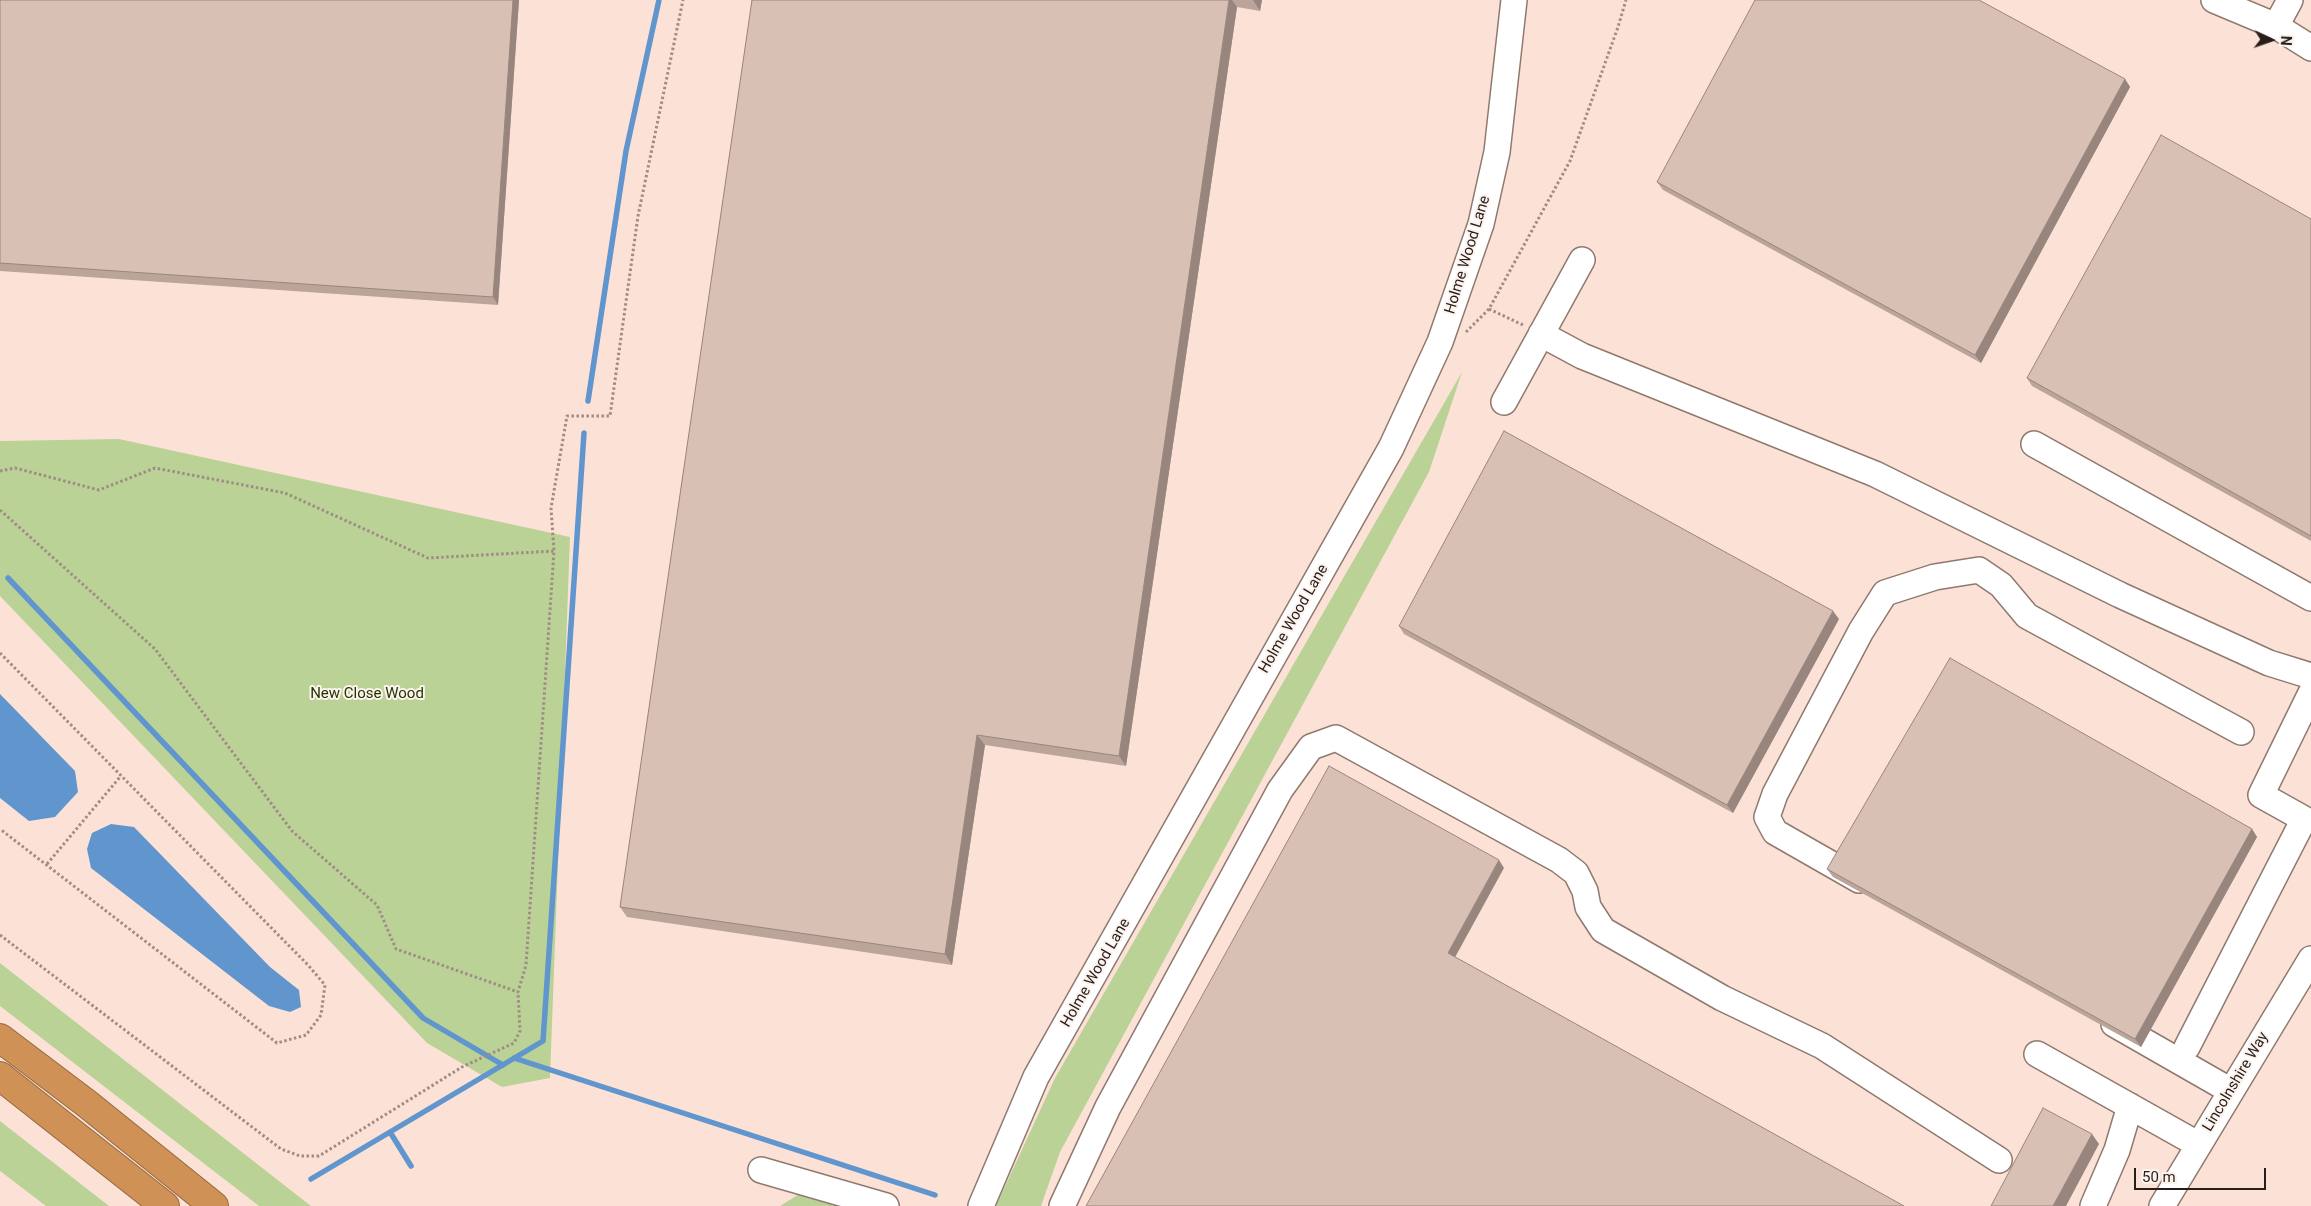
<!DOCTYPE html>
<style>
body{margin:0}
#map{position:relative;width:2311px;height:1206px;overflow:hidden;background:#fce2d6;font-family:Roboto,sans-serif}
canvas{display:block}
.north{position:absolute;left:2246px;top:15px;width:50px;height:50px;-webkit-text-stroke:4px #fdf3ee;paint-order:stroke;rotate:93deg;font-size:14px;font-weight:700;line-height:20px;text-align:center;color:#271e1a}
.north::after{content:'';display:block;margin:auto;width:18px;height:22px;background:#271e1a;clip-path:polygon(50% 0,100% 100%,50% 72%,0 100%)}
.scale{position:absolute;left:2134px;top:1168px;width:132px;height:22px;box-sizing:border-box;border:2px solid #271e1a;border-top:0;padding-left:6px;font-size:15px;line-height:18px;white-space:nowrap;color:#271e1a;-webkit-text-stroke:4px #fdf3ee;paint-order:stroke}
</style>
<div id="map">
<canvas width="2311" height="1206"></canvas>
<div class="north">N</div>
<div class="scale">50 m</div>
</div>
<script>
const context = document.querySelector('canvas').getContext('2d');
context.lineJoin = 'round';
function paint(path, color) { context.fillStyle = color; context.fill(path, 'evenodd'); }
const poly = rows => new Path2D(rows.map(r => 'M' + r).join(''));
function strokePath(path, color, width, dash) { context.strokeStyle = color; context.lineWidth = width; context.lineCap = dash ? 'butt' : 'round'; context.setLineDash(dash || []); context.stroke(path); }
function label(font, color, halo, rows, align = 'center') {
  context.font = font + ' Roboto,sans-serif'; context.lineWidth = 4; context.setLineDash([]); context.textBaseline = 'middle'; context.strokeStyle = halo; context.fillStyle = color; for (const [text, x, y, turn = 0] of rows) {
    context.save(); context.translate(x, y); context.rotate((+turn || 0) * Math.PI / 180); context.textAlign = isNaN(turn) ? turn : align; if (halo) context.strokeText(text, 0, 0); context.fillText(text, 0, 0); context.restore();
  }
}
paint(poly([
 [1462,372,1429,472,1060,1152,1041,1206,996,1206,1055,1078],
 [119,439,570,537,550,1078,502,1087,427,1043,0,596,0,441],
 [0,963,302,1199,311,1206,259,1206,0,1006],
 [0,1121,109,1206,46,1206,0,1171],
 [809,1188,862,1206,780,1206]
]), '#bbd297');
paint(poly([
 [0,694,75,771,78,792,55,817,29,821,0,798],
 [111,824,134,827,270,967,299,990,301,1007,290,1012,269,1006,91,868,87,849,92,833]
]), '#6195cd');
strokePath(poly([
 [588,401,626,151,659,0],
 [8,578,423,1018,503,1065],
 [514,1058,935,1195],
 [390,1132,411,1166],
 [311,1179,543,1041,584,433]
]), '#6195cd', 5.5);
const minor = poly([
 [2214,0,2276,26,2311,48],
 [2276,26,2290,0],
 [1541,334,1582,356,1875,474,2120,595,2269,663,2311,676],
 [1504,402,1582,260],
 [2034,444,2311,598],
 [1859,880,1775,832,1767,817,1775,794,1861,631,1885,593,1935,577,1979,570,2001,585,2027,616,2241,732],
 [2114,1024,2231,1091],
 [2187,1047,2304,819,2261,795,2311,693],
 [2037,1054,2199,1145],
 [761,1170,886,1206],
 [981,1206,1036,1077,1391,448,1440,342,1481,224,1497,152,1514,0],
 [1062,1206,1108,1107,1280,790,1311,747,1336,738,1559,860,1576,873,1585,891,1588,907,1603,930,1722,998,1822,1046,1999,1160],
 [2093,1206,2117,1150,2130,1106],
 [2162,1206,2311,959]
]);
const highway = poly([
 [0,1038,86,1103,214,1206],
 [0,1076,165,1206]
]);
strokePath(minor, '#8f796e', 28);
strokePath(highway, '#946941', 30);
strokePath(poly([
 [1489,309,1523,325],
 [1466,332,1489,309,1570,161,1618,27,1626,0],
 [0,471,15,468,99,490,155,468,285,493,428,558,554,551],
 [0,510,155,649,292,831,377,905,396,949,518,992,526,965,554,551,551,508,567,416,610,416,638,216,683,0],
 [0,653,308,965,325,985,321,1015,306,1035,277,1043,0,829],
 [47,864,120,777],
 [0,935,281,1149,300,1156,319,1156,462,1067,514,1043,520,1031,518,992]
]), '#9f8d84', 3, [2.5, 2.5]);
strokePath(minor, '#fff', 25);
strokePath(highway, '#cf9156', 28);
paint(poly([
 [0,0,519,0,498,305,0,271],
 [752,0,1262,0,1260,11,1237,7,1126,766,985,745,952,965,627,917,620,907],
 [2125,79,2130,87,1981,363,1663,190,1657,182],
 [2311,219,2311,541,2032,386,2027,378],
 [1839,619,1733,813,1404,634,1399,626],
 [2252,829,2257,837,2141,1047,1833,877,1827,869]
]), '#bba59b');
paint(poly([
 [513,0,519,0,498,305,493,297],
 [1229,0,1232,0,1237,7,1126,766,1119,756],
 [1253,0,1262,0,1260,11],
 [2125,79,2130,87,1981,363,1975,355],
 [1833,611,1839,619,1733,813,1727,805],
 [977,735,985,745,952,965,945,954],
 [2252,829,2257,837,2141,1047,2135,1039],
 [1499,860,1504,868,1453,961,1448,953],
 [2092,1134,2099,1144,2066,1206,2053,1206]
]), '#98867e');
const building = poly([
 [0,0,513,0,493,297,0,263,0,0],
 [752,0,1229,0,1119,756,977,735,945,954,620,907,752,0],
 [1755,0,1979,0,2125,79,1975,355,1657,182,1755,0],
 [2161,135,2311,219,2311,536,2027,378,2161,135],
 [1504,431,1833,611,1727,805,1399,626,1504,431],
 [1950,658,2252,829,2135,1039,1827,869,1950,658],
 [1329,766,1499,860,1448,953,1904,1206,1086,1206,1329,766],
 [2043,1108,2092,1134,2053,1206,1991,1206,2043,1108]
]);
paint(building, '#d9c0b4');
strokePath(building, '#98867e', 1);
label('15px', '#271e1a', '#fdf3ee', [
 ["Holme Wood Lane",1468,255,-73],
 ["Holme Wood Lane",1294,619,-60],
 ["Holme Wood Lane",1096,973,-60],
 ["Lincolnshire Way",2236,1082,-59]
]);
label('15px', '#253400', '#fdf3ee', [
 ["New Close Wood",367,694]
]);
</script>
